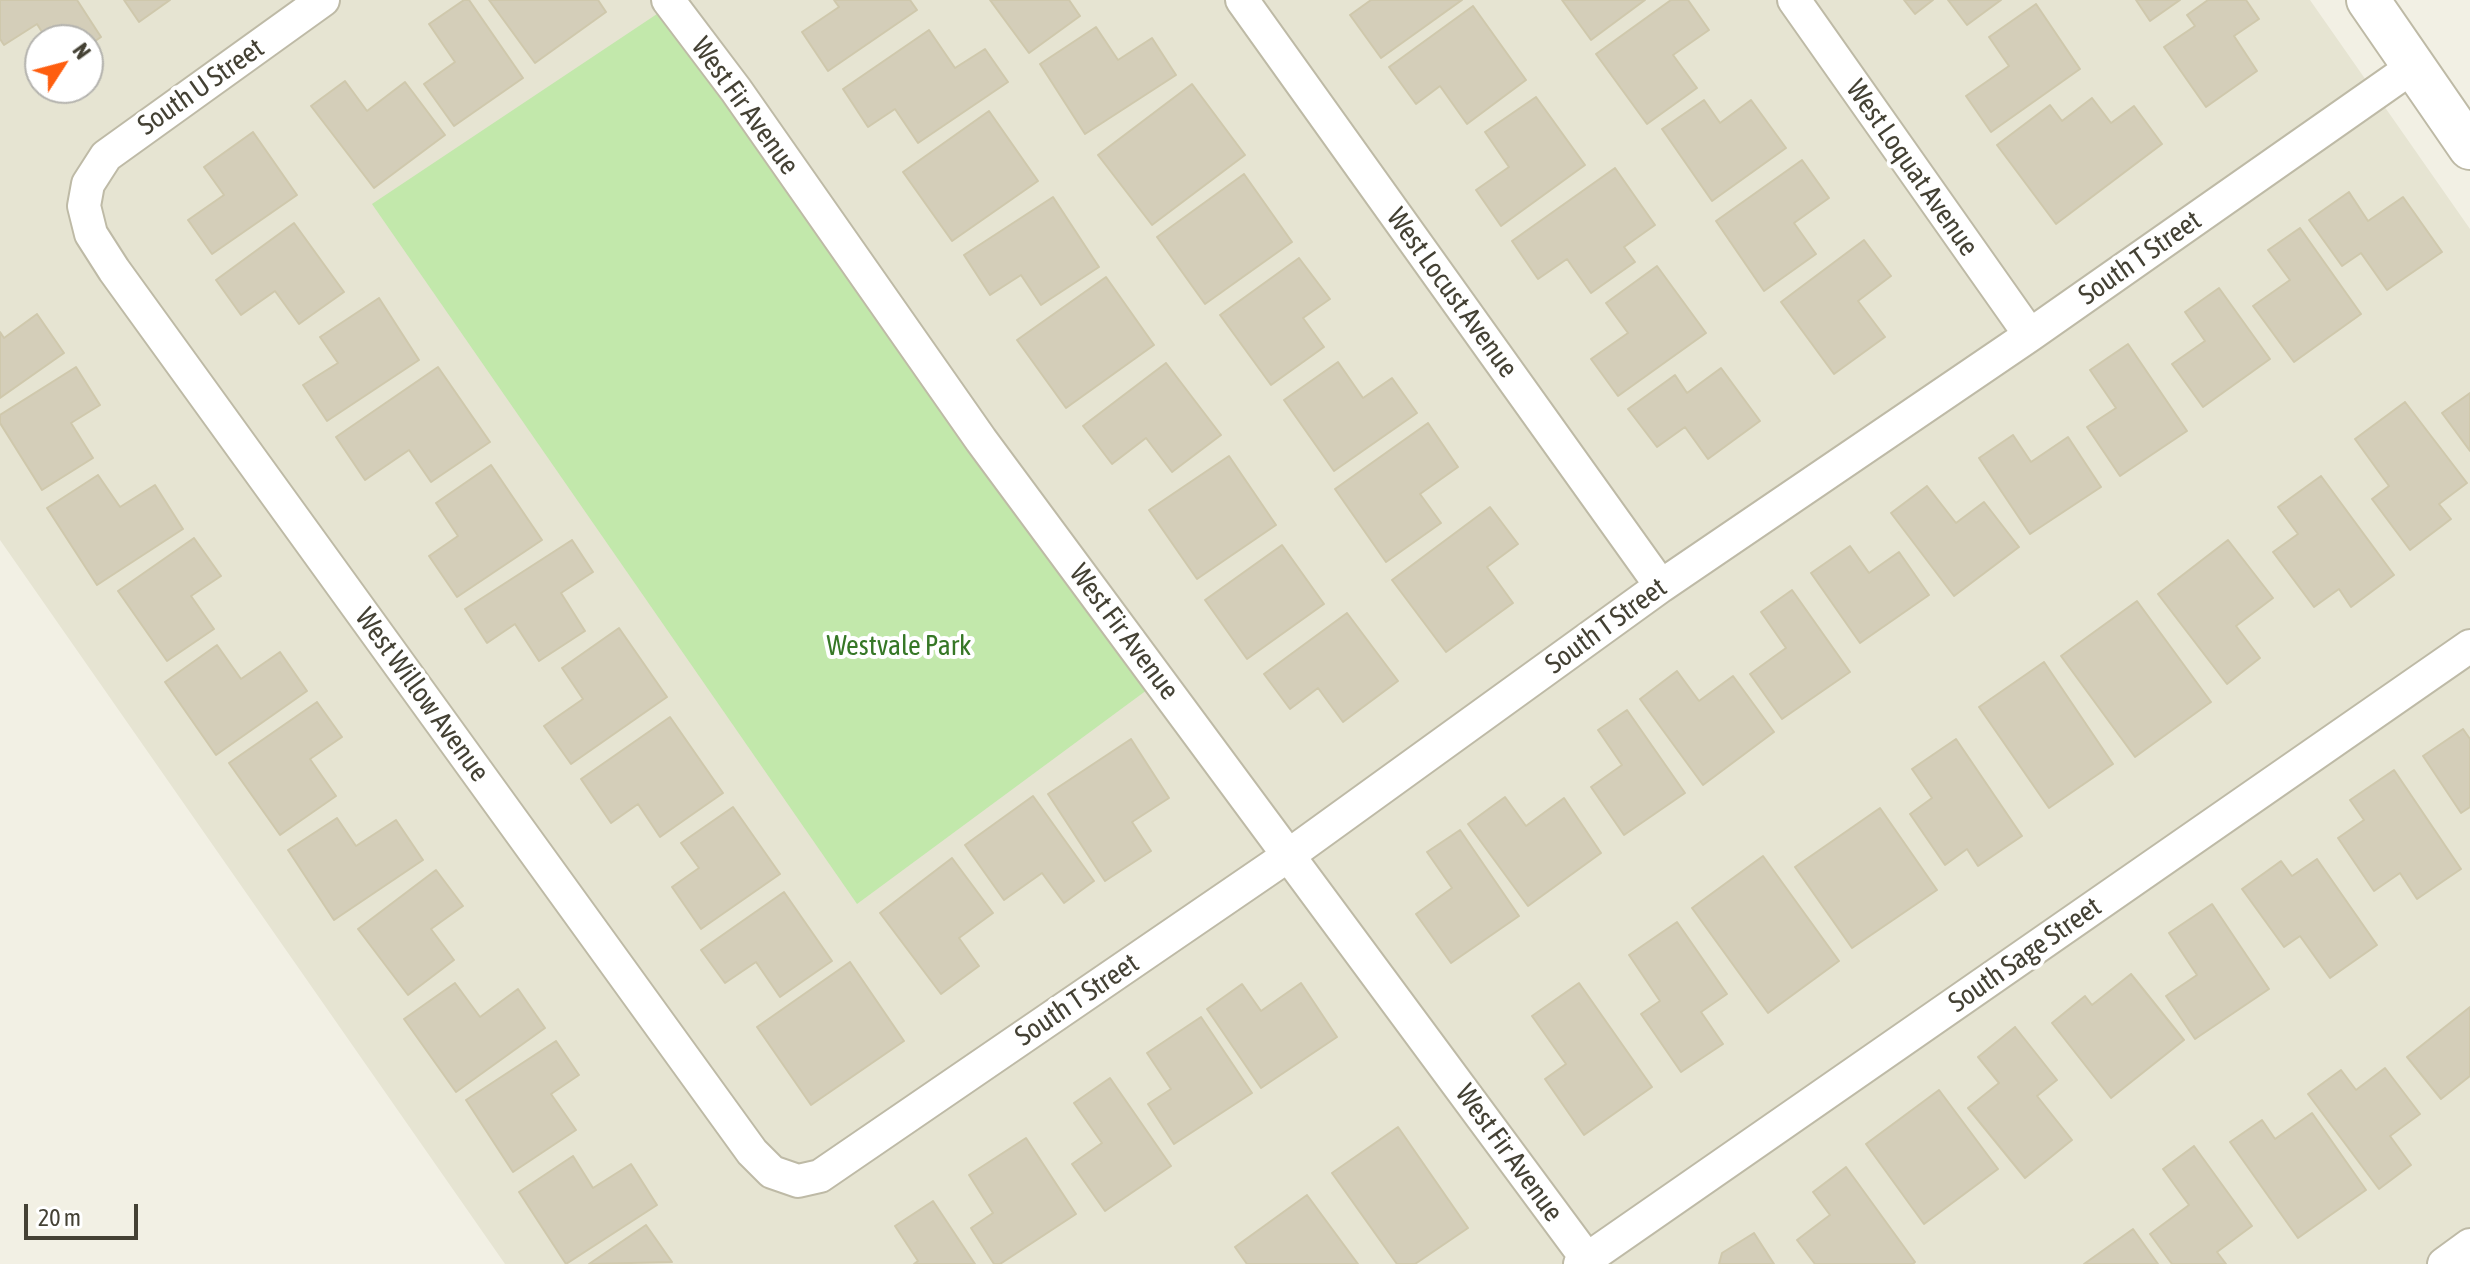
<!DOCTYPE html>
<style>
body{margin:0}
#map{position:relative;width:2470px;height:1264px;overflow:hidden;background:#f2f0e4;font-family:"Asap Condensed",sans-serif}
canvas{display:block}
.north{position:absolute;left:24px;top:24px;width:80px;height:80px;box-sizing:border-box;background:#fff;border:2px solid #b4b3ae;border-radius:50%;rotate:54deg;font-size:22px;font-weight:700;line-height:32px;text-align:center;color:#444134}
.north::after{content:'';display:block;margin:auto;width:28px;height:36px;background:#fe5e0f;clip-path:polygon(50% 0,100% 100%,50% 72%,0 100%)}
.scale{position:absolute;left:24px;top:1204px;width:114px;height:36px;box-sizing:border-box;border:4px solid #444134;border-top:0;padding-left:10px;font-size:24px;line-height:28px;white-space:nowrap;color:#444134;-webkit-text-stroke:6px #fff;paint-order:stroke}
</style>
<div id="map">
<canvas width="2470" height="1264"></canvas>
<div class="north">N</div>
<div class="scale">20 m</div>
</div>
<script>
const context = document.querySelector('canvas').getContext('2d');
context.lineJoin = 'round';
function paint(path, color) { context.fillStyle = color; context.fill(path, 'evenodd'); }
const poly = rows => new Path2D(rows.map(r => 'M' + r).join(''));
function strokePath(path, color, width, dash) { context.strokeStyle = color; context.lineWidth = width; context.lineCap = dash ? 'butt' : 'round'; context.setLineDash(dash || []); context.stroke(path); }
function label(font, color, halo, rows, align = 'center') {
  context.font = font + ' "Asap Condensed",sans-serif'; context.lineWidth = 8; context.setLineDash([]); context.textBaseline = 'middle'; context.strokeStyle = halo; context.fillStyle = color; for (const [text, x, y, turn = 0] of rows) {
    context.save(); context.translate(x, y); context.rotate((+turn || 0) * Math.PI / 180); context.textAlign = isNaN(turn) ? turn : align; if (halo) context.strokeText(text, 0, 0); context.fillText(text, 0, 0); context.restore();
  }
}
paint(poly([
 [0,0,2310,0,2470,229,2470,1264,505,1264,0,540],
 [40,40,88,40,88,88,40,88]
]), '#e6e4d2');
paint(poly([
 [666,8,1151,687,857,904,372,204]
]), '#c2e8ab');
const building = poly([
 [0,0,77,0,101,37,88,46,88,40,47,40,37,24,4,45,0,39,0,0],
 [124,0,170,0,139,22,124,0],
 [464,0,469,0,523,78,454,126,424,84,455,62,429,24,464,0],
 [489,0,598,0,606,12,535,63,489,0],
 [834,0,910,0,917,10,828,71,802,32,839,7,834,0],
 [990,0,1069,0,1080,16,1029,53,990,0],
 [1371,0,1462,0,1381,58,1350,15,1371,0],
 [1562,0,1645,0,1591,40,1562,0],
 [1671,0,1688,0,1709,30,1673,55,1697,88,1647,124,1596,54,1671,0],
 [1904,0,1933,0,1915,14,1904,0],
 [1948,0,2001,0,1967,25,1948,0],
 [2136,0,2180,0,2150,21,2136,0],
 [2208,0,2246,0,2259,19,2234,36,2257,71,2206,107,2164,47,2195,26,2187,15,2208,0],
 [2036,4,2080,69,1991,132,1966,96,2009,66,1989,37,2036,4],
 [1473,6,1526,80,1467,124,1440,86,1416,104,1389,67,1473,6],
 [1096,27,1118,60,1152,38,1176,75,1085,134,1040,64,1096,27],
 [929,30,955,68,985,49,1008,82,918,143,895,109,868,127,843,89,929,30],
 [345,81,367,111,405,82,445,135,374,188,311,106,345,81],
 [1192,84,1245,155,1152,225,1098,155,1192,84],
 [1536,97,1585,165,1501,226,1476,190,1509,167,1485,132,1536,97],
 [2092,98,2111,123,2134,106,2162,144,2056,224,1997,145,2050,105,2062,121,2092,98],
 [1704,100,1720,123,1751,100,1786,148,1712,201,1662,129,1704,100],
 [989,111,1038,181,952,241,903,172,989,111],
 [253,132,297,195,212,254,188,220,224,195,204,167,253,132],
 [1802,160,1829,198,1794,223,1816,254,1764,291,1716,221,1802,160],
 [1615,168,1655,225,1624,247,1635,262,1591,293,1567,259,1538,279,1512,241,1615,168],
 [1244,174,1292,242,1205,304,1157,237,1244,174],
 [2349,192,2368,221,2403,197,2442,252,2387,290,2361,253,2342,266,2309,220,2349,192],
 [1053,197,1099,267,1041,305,1021,275,990,295,964,255,1053,197],
 [294,223,344,292,299,324,275,291,241,315,216,280,294,223],
 [2300,228,2361,314,2294,362,2253,306,2290,280,2268,250,2300,228],
 [1864,240,1891,276,1858,301,1885,337,1834,374,1781,302,1864,240],
 [1299,258,1330,299,1303,318,1324,347,1271,385,1220,315,1299,258],
 [1657,266,1706,333,1618,396,1591,359,1628,333,1606,303,1657,266],
 [1106,277,1154,345,1066,408,1017,340,1106,277],
 [2219,288,2270,359,2203,407,2172,364,2205,341,2185,312,2219,288],
 [379,298,419,360,327,421,303,385,338,363,320,337,379,298],
 [37,314,64,353,0,398,0,332,4,338,37,314],
 [2128,344,2187,431,2120,476,2087,427,2116,408,2090,370,2128,344],
 [1338,362,1363,398,1392,378,1417,413,1334,471,1284,400,1338,362],
 [1166,363,1221,435,1172,472,1146,438,1112,464,1083,426,1166,363],
 [76,367,100,405,71,423,93,458,42,490,0,423,0,415,76,367],
 [438,367,490,442,431,482,409,450,365,480,336,437,438,367],
 [1721,368,1760,421,1708,459,1685,427,1657,447,1628,409,1675,375,1687,393,1721,368],
 [2470,393,2470,451,2442,413,2470,393],
 [2405,402,2467,483,2439,504,2451,519,2410,550,2372,499,2389,486,2355,439,2405,402],
 [1428,423,1458,467,1420,494,1441,523,1386,562,1335,489,1428,423],
 [2013,435,2031,462,2068,437,2101,487,2030,534,1979,458,2013,435],
 [1229,456,1276,525,1197,579,1149,510,1229,456],
 [491,465,542,540,457,597,429,556,458,536,436,503,491,465],
 [98,475,120,507,155,485,183,529,97,585,47,508,98,475],
 [2321,476,2394,575,2351,607,2339,589,2314,607,2273,552,2298,534,2278,507,2321,476],
 [1927,486,1956,523,1984,502,2019,547,1954,596,1891,513,1927,486],
 [1490,507,1518,544,1487,567,1513,603,1446,652,1392,580,1490,507],
 [194,538,221,576,191,596,214,629,167,661,118,591,194,538],
 [572,540,593,572,561,593,585,631,539,661,515,624,487,643,465,609,572,540],
 [2228,540,2273,598,2236,626,2260,658,2227,684,2158,594,2228,540],
 [1282,545,1324,604,1247,659,1205,600,1282,545],
 [1850,546,1869,573,1899,552,1929,595,1860,643,1811,573,1850,546],
 [1792,590,1850,672,1782,719,1750,674,1786,648,1761,612,1792,590],
 [2137,601,2211,702,2135,757,2061,656,2137,601],
 [1347,613,1398,681,1343,722,1318,688,1290,709,1264,674,1347,613],
 [619,628,667,697,571,764,544,726,583,699,562,668,619,628],
 [217,645,241,679,280,652,307,691,216,755,165,682,217,645],
 [2044,662,2113,764,2049,808,1979,707,2044,662],
 [1677,671,1699,701,1733,676,1774,732,1703,785,1640,699,1677,671],
 [317,702,342,737,310,759,336,796,280,835,229,763,317,702],
 [1627,710,1685,793,1624,835,1591,787,1622,765,1598,730,1627,710],
 [670,717,723,793,660,837,638,804,611,823,581,779,670,717],
 [2463,729,2470,739,2470,807,2461,813,2423,756,2463,729],
 [1131,739,1169,798,1132,822,1151,851,1105,881,1048,794,1131,739],
 [1956,739,2022,836,1978,866,1967,849,1945,865,1910,814,1932,798,1912,769,1956,739],
 [2394,770,2461,869,2417,899,2400,873,2374,891,2338,838,2364,820,2350,800,2394,770],
 [1033,796,1094,881,1064,903,1042,873,1004,900,965,845,1033,796],
 [1505,797,1526,826,1564,798,1601,853,1528,906,1468,824,1505,797],
 [733,807,780,874,701,929,672,887,699,868,681,843,733,807],
 [1880,808,1937,890,1852,948,1795,867,1880,808],
 [337,818,356,846,396,820,423,860,334,920,288,850,337,818],
 [1460,830,1519,916,1451,963,1416,914,1452,888,1427,852,1460,830],
 [1763,856,1839,961,1768,1013,1692,908,1763,856],
 [952,858,993,913,959,938,979,966,941,994,880,913,952,858],
 [2317,859,2377,945,2330,978,2300,936,2284,947,2242,889,2281,861,2292,876,2317,859],
 [436,870,463,906,431,929,454,960,408,995,358,929,436,870],
 [784,892,832,961,780,997,756,962,725,983,701,950,784,892],
 [2212,904,2269,989,2195,1039,2166,996,2197,975,2169,933,2212,904],
 [1677,922,1727,994,1701,1012,1723,1044,1681,1072,1641,1014,1660,1001,1629,955,1677,922],
 [850,962,904,1041,811,1105,757,1027,850,962],
 [2131,974,2184,1040,2111,1098,2052,1023,2085,996,2092,1005,2131,974],
 [455,983,480,1017,518,989,545,1028,456,1092,404,1019,455,983],
 [1301,983,1337,1037,1261,1088,1207,1009,1242,984,1261,1011,1301,983],
 [1579,983,1652,1087,1584,1135,1545,1079,1566,1064,1532,1016,1579,983],
 [2470,1007,2470,1076,2441,1099,2407,1057,2470,1007],
 [1201,1017,1252,1093,1174,1144,1148,1104,1171,1089,1147,1053,1201,1017],
 [2015,1027,2057,1080,2037,1096,2072,1140,2025,1178,1968,1108,1999,1083,1978,1057,2015,1027],
 [556,1041,579,1075,551,1094,576,1130,513,1172,466,1100,556,1041],
 [2385,1068,2420,1114,2390,1136,2411,1165,2379,1189,2308,1094,2341,1070,2356,1090,2385,1068],
 [1110,1078,1171,1166,1105,1211,1072,1164,1102,1143,1074,1103,1110,1078],
 [1939,1090,1998,1169,1924,1224,1866,1144,1939,1090],
 [2312,1113,2366,1190,2298,1238,2230,1142,2262,1120,2275,1139,2312,1113],
 [1398,1127,1468,1228,1415,1264,1397,1264,1332,1173,1398,1127],
 [1026,1138,1076,1214,1000,1264,994,1264,971,1228,993,1213,969,1175,1026,1138],
 [2194,1146,2252,1226,2217,1252,2226,1264,2172,1264,2150,1234,2189,1205,2163,1169,2194,1146],
 [573,1156,593,1188,631,1164,657,1205,566,1264,519,1192,573,1156],
 [1846,1167,1915,1262,1913,1264,1815,1264,1797,1240,1830,1215,1813,1192,1846,1167],
 [1307,1195,1358,1264,1247,1264,1235,1247,1307,1195],
 [933,1201,975,1264,914,1264,918,1261,895,1226,933,1201],
 [646,1225,672,1262,589,1264,646,1225],
 [2133,1229,2158,1264,2084,1264,2133,1229],
 [1754,1233,1774,1264,1719,1264,1722,1253,1754,1233]
]);
paint(building, '#d4ceb9');
strokePath(building, '#cfc8ac', 2);
const minor = poly([
 [323,0,106,156,88,184,84,206,91,234,114,270,752,1152,772,1172,798,1181,820,1176,1289,855,1661,586,2030,335,2414,66],
 [668,0,736,90,981,440,1587,1259],
 [1242,0,1661,586],
 [1794,0,2030,335],
 [1580,1264,2470,646],
 [2444,1264,2470,1245]
]);
const tertiary = poly([
 [2368,0,2470,148]
]);
strokePath(minor, '#bebaa6', 36);
strokePath(tertiary, '#bebaa6', 46);
strokePath(minor, '#fff', 32);
strokePath(tertiary, '#fff', 42);
label('28px', '#444134', '#fff', [
 ["South U Street",201,87,-35],
 ["West Fir Avenue",745,106,54],
 ["West Loquat Avenue",1912,168,55],
 ["South T Street",2140,258,-35],
 ["West Locust Avenue",1452,293,54],
 ["South T Street",1606,626,-36],
 ["West Fir Avenue",1124,632,53],
 ["West Willow Avenue",422,695,54],
 ["South Sage Street",2025,955,-35],
 ["South T Street",1077,1000,-34],
 ["West Fir Avenue",1509,1153,54]
]);
label('28px', '#367726', '#fff', [
 ["Westvale Park",899,646]
]);
</script>
